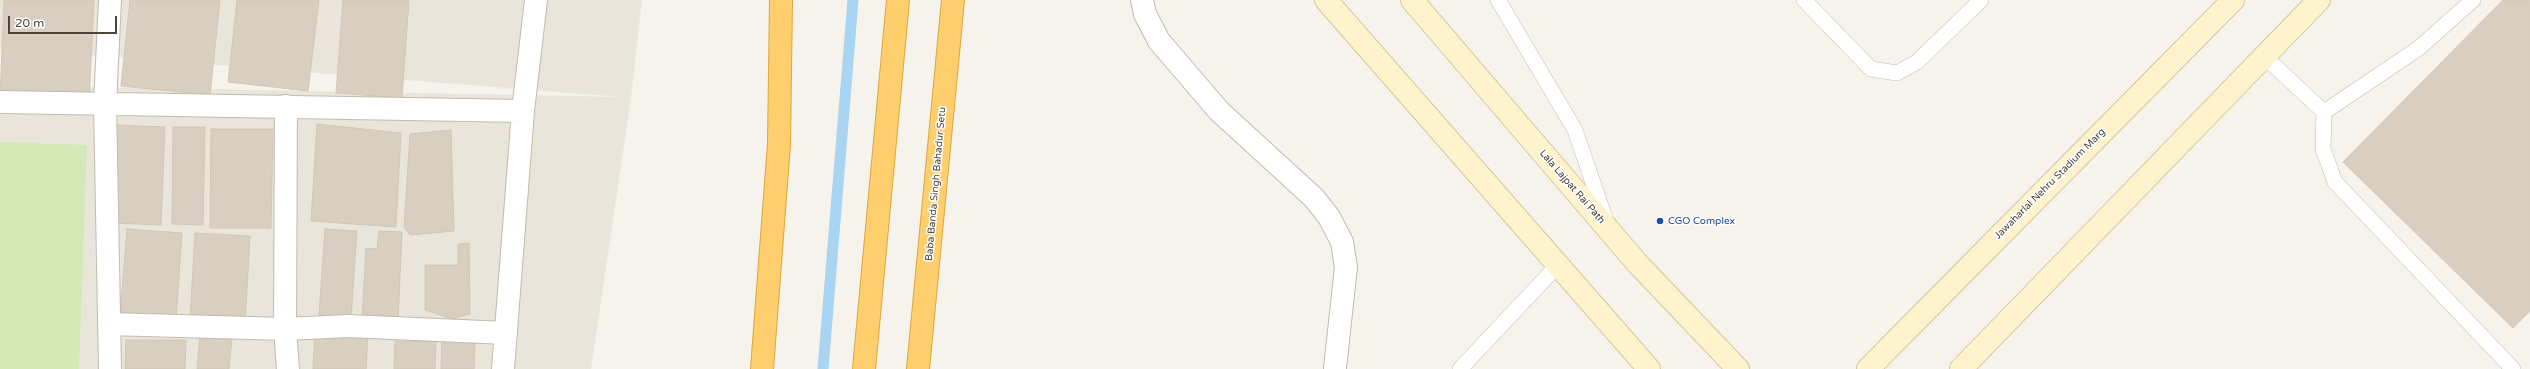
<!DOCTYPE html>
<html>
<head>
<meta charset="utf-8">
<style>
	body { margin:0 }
	#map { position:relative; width:2530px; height:369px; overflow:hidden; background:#f6f3ec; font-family:"Varela Round",sans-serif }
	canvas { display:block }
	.scale { position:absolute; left:8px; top:16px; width:109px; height:18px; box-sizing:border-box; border:2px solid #4b4439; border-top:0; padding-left:5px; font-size:12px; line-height:14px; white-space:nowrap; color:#4b4439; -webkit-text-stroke:3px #fff; paint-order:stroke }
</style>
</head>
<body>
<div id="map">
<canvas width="2530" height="369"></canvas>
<div class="scale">20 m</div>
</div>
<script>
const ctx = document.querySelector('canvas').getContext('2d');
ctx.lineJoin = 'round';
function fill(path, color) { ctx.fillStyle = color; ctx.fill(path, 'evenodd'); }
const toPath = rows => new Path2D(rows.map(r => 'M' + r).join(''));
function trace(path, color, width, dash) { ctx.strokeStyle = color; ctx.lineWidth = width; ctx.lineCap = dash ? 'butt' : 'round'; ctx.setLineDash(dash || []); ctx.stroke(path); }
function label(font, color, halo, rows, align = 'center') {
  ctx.font = font + ' "Varela Round",sans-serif'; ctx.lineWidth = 3; ctx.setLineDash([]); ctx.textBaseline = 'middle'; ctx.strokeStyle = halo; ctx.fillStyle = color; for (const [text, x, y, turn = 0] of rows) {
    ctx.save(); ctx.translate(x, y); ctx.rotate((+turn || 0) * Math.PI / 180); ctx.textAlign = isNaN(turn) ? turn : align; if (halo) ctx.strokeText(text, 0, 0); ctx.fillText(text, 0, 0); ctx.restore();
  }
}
fill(toPath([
	[0,0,642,0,631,98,591,369,0,369,0,85,621,97,0,48]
]), '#eae5da');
fill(toPath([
	[0,142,87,145,79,369,0,369]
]), '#d2eab5');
trace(toPath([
	[823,369,853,0]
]), '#a9d4f2', 11);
const building = toPath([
	[4,0,94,0,89,102,0,98,4,0],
	[130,0,220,0,210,95,121,86,130,0],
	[237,0,319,0,308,91,228,82,237,0],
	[343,0,409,0,402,98,336,93,343,0],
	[2503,0,2530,0,2530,311,2513,328,2343,162,2503,0],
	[317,124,401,133,396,227,311,221,317,124],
	[115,125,165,127,161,225,111,223,115,125],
	[173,127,205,127,203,225,172,224,173,127],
	[211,129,273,129,271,228,210,228,211,129],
	[451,130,454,231,410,235,404,227,410,134,451,130],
	[127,229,182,233,176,320,120,316,127,229],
	[325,229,357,231,351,318,319,316,325,229],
	[379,231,402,232,398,322,362,320,366,248,377,249,379,231],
	[195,233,250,236,245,323,190,320,195,233],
	[469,243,470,314,452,319,425,310,425,265,458,265,458,244,469,243],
	[315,330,368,332,366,369,313,369,315,330],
	[200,335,232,338,229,369,197,369,200,335],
	[442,339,475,340,474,369,441,369,442,339],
	[126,340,186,340,185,369,125,369,126,340],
	[395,341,436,342,435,369,394,369,395,341]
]);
fill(building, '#d8cfc1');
trace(building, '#d3c7b4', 1);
const lane = toPath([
	[1498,0,1575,130,1606,221],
	[1804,0,1871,69,1897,73,1917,62,1981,0],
	[2265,57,2324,112,2323,149,2335,182,2513,369],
	[2324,112,2419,48,2473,0],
	[1460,369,1558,265]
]);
const street = toPath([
	[1142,0,1145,14,1159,41,1219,111,1314,198,1329,217,1342,242,1346,267,1335,368],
	[0,102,523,111],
	[286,106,285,329,288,369],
	[109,324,285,329,348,326,506,333],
	[110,369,105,104,110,0],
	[503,369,523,111,536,0]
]);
const secondary = toPath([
	[1326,0,1649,369],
	[1412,0,1637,263,1738,369],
	[1868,369,2233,0],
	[1961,369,2319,0]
]);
const highway = toPath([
	[762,369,779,144,781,0],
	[864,369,898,0],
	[918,369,953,0]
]);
trace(lane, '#c2bbae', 16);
trace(street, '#c2bbae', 24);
trace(secondary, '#d6c79b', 24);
trace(highway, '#e0a43c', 24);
trace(lane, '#fff', 15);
trace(street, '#fff', 22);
trace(secondary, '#fff3cd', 22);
trace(highway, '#ffcf6e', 22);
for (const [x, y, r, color] of [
	[1660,221,4,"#1a4fb4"]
]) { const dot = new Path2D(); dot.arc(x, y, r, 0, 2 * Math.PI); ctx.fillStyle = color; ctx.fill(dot); trace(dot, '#fff', 1.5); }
label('10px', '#4b4439', '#fff', [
	["Baba Banda Singh Bahadur Setu",936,184,-85],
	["Jawaharlal Nehru Stadium Marg",2050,184,-45],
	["Lala Lajpat Rai Path",1572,187,49]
]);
label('10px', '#164399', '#fff', [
	["CGO Complex",1668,221]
], 'left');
</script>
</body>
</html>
